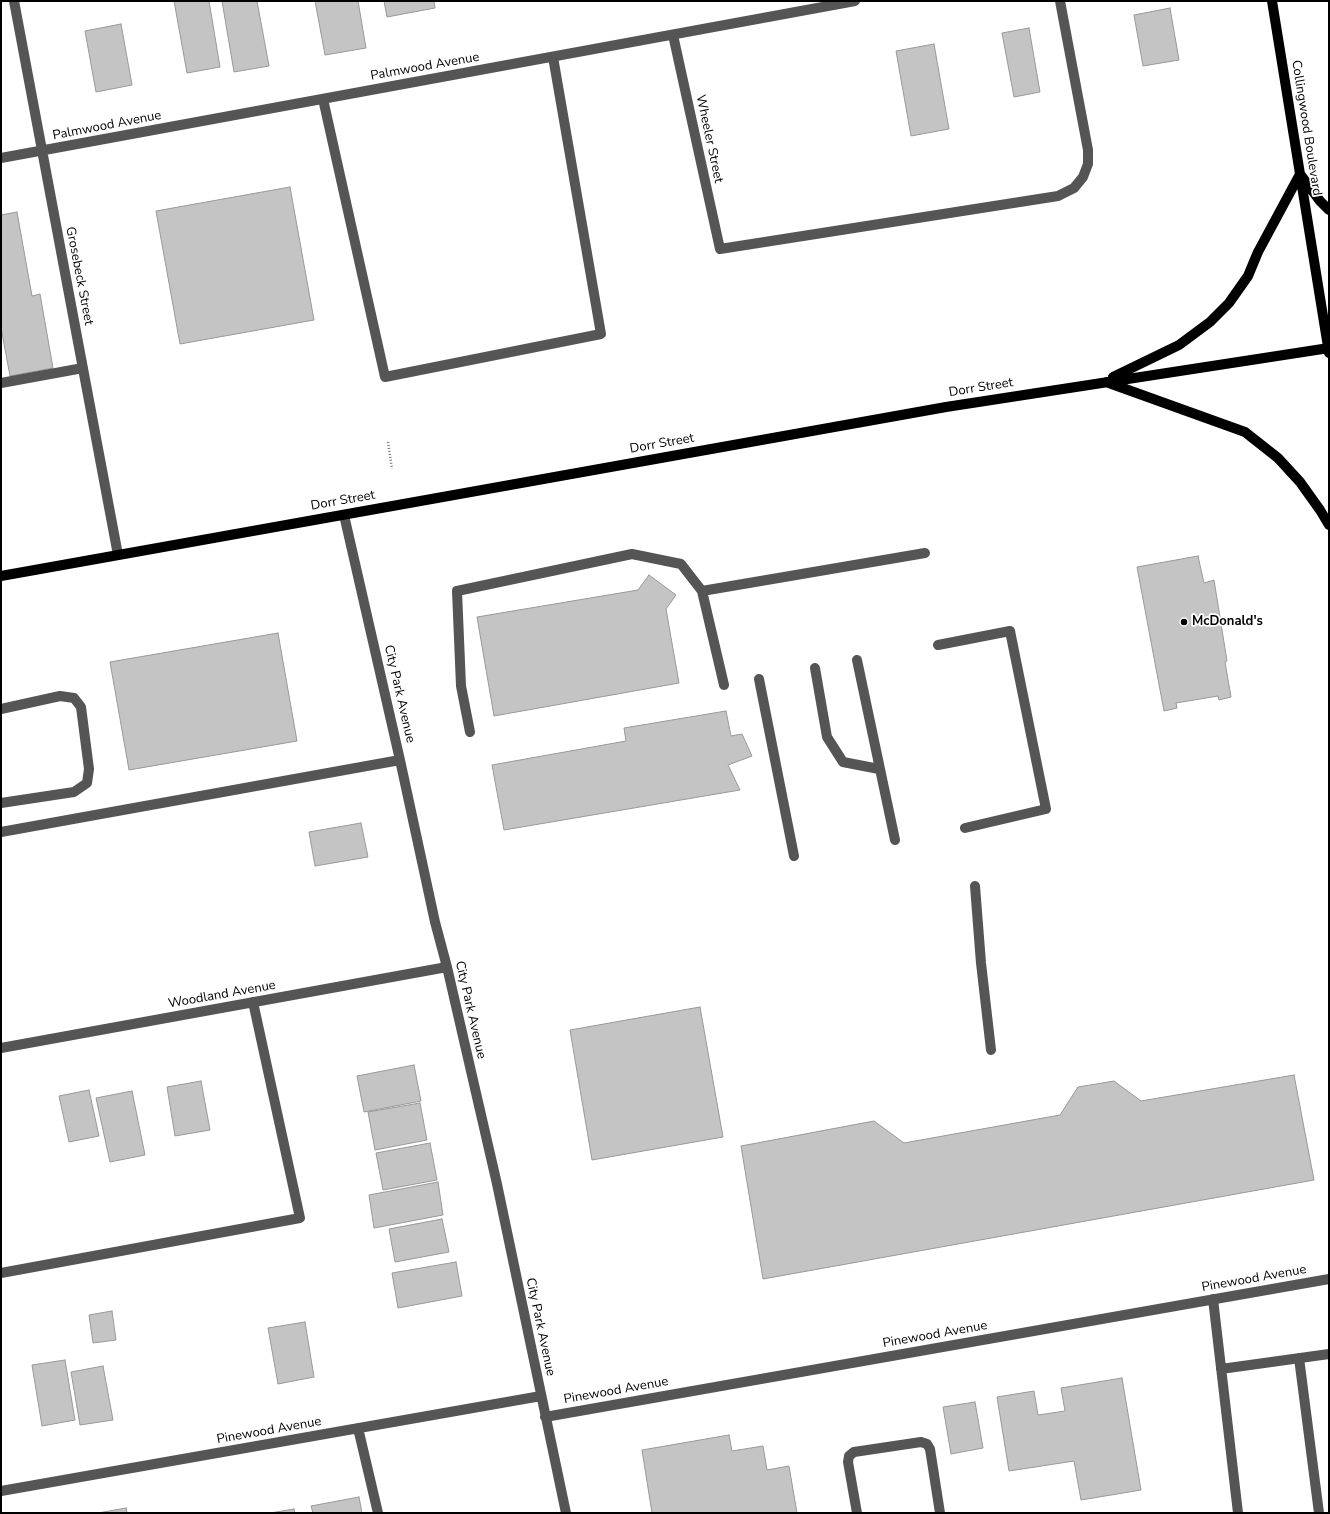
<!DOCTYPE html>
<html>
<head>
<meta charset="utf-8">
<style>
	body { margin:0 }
	#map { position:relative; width:1330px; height:1514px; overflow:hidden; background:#fff; font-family:"Nunito Sans",sans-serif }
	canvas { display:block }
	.frame { position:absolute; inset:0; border:2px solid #000; pointer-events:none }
</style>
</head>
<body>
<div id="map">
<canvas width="1330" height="1514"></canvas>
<div class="frame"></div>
</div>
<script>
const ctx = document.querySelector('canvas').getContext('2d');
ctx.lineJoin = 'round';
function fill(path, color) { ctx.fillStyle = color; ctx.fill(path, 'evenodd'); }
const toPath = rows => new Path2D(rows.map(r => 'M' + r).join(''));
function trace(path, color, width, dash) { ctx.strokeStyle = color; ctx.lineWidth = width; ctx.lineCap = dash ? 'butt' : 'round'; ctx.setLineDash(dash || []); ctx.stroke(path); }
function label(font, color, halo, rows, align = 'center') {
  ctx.font = font + ' "Nunito Sans",sans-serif'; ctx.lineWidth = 3.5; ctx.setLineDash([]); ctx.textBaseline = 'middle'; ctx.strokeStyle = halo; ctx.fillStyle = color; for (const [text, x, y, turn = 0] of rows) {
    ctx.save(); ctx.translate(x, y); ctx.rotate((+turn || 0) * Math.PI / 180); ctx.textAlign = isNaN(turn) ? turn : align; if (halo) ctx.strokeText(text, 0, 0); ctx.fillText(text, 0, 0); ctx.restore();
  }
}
const building = toPath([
	[174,1,209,1,220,67,187,73,174,1],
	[222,1,257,1,269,66,234,72,222,1],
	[315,1,358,1,366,48,325,55,315,1],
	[384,1,434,1,435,8,387,17,384,1],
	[1170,8,1179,60,1143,66,1134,15,1170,8],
	[121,24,132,85,96,92,85,31,121,24],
	[1029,28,1040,92,1014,97,1002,33,1029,28],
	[934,44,949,129,911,136,896,51,934,44],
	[290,187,314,320,180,344,156,211,290,187],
	[17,212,32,296,40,294,53,368,10,376,1,328,1,215,17,212],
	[1198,556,1204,583,1214,580,1227,661,1225,662,1231,697,1219,700,1218,696,1176,703,1177,708,1164,711,1137,567,1198,556],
	[649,575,676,595,666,609,679,683,494,716,477,617,638,590,649,575],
	[278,633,297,741,129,770,110,662,278,633],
	[726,711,731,736,742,734,752,756,728,765,740,790,504,830,492,765,626,741,624,728,726,711],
	[361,823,368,857,315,866,309,832,361,823],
	[700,1007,723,1137,592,1160,570,1030,700,1007],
	[414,1065,421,1101,364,1112,357,1076,414,1065],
	[1294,1075,1314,1180,763,1279,741,1146,874,1121,904,1143,1060,1115,1078,1087,1114,1081,1141,1101,1294,1075],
	[201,1081,210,1130,175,1136,167,1087,201,1081],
	[89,1090,99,1136,69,1142,59,1096,89,1090],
	[132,1091,145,1155,110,1162,96,1098,132,1091],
	[420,1103,427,1140,375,1150,368,1112,420,1103],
	[430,1143,437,1180,383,1190,376,1153,430,1143],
	[438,1182,443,1215,374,1228,369,1195,438,1182],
	[442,1219,449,1252,395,1262,389,1229,442,1219],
	[456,1262,462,1296,398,1308,392,1273,456,1262],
	[112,1311,116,1340,93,1343,89,1315,112,1311],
	[305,1322,314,1377,278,1384,268,1328,305,1322],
	[65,1360,75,1420,42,1426,32,1365,65,1360],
	[103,1366,113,1420,80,1425,71,1372,103,1366],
	[1122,1378,1141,1490,1081,1500,1074,1461,1009,1471,997,1397,1034,1391,1038,1415,1065,1411,1061,1388,1122,1378],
	[975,1402,983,1448,951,1454,943,1407,975,1402],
	[729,1435,732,1451,763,1446,767,1470,789,1466,797,1513,652,1513,642,1450,729,1435],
	[359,1497,362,1513,313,1513,311,1506,359,1497],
	[126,1508,127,1513,98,1513,126,1508],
	[294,1509,295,1513,270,1513,294,1509]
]);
fill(building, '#c4c4c4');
trace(building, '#999', 1);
trace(toPath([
	[388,442,392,469]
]), '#777', 2.5, [1, 2]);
trace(toPath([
	[14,1,118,555],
	[673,35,720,249,1058,196,1074,188,1083,177,1088,164,1088,150,1060,1],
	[323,99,385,377,601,334,553,57],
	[1,158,855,1],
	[1,383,83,368],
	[344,515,400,760,435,922,447,967,497,1184,566,1513],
	[938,645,1010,631,1046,809,965,828],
	[857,660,895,840],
	[815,668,827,737,843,762,879,769],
	[759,679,794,856],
	[724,685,702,591,925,553],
	[1,709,60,696,74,698,81,707,89,769,87,783,74,792,1,803],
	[470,732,461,686,457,591,632,554,681,564,702,591],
	[1,832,400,760],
	[975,886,981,963,991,1050],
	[1,1048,447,967],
	[1,1273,300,1218,253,1002],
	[1213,1299,1238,1513],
	[1299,1358,1319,1513],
	[1221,1369,1329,1354],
	[545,1417,1329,1279],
	[358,1428,378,1513],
	[1,1491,541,1396],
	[857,1513,848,1462,849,1456,854,1452,921,1442,927,1444,930,1449,940,1513]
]), '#555', 10);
trace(toPath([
	[1272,1,1329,353],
	[1113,377,1179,345,1210,322,1229,303,1248,276,1258,252,1300,174,1320,201,1329,210],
	[1106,382,1245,432,1278,458,1300,482,1320,510,1329,525],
	[1,576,946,407,1329,348]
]), '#000', 10);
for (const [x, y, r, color] of [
	[1184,622,4,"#000"]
]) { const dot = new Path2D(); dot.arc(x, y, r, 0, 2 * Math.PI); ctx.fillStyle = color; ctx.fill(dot); trace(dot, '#fff', 1.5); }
label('13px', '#000', '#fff', [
	["Palmwood Avenue",425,67,-10],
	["Palmwood Avenue",107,126,-11],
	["Collingwood Boulevard",1306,128,81],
	["Wheeler Street",709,139,78],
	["Grosebeck Street",79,276,79],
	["Dorr Street",981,388,-9],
	["Dorr Street",662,444,-10],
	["Dorr Street",343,501,-10],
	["City Park Avenue",399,694,77],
	["Woodland Avenue",222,995,-10],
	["City Park Avenue",470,1010,77],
	["Pinewood Avenue",1254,1279,-10],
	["City Park Avenue",540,1327,78],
	["Pinewood Avenue",935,1335,-10],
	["Pinewood Avenue",616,1391,-10],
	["Pinewood Avenue",269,1431,-10]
]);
label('bold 13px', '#000', '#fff', [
	["McDonald's",1192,622]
], 'left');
</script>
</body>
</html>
